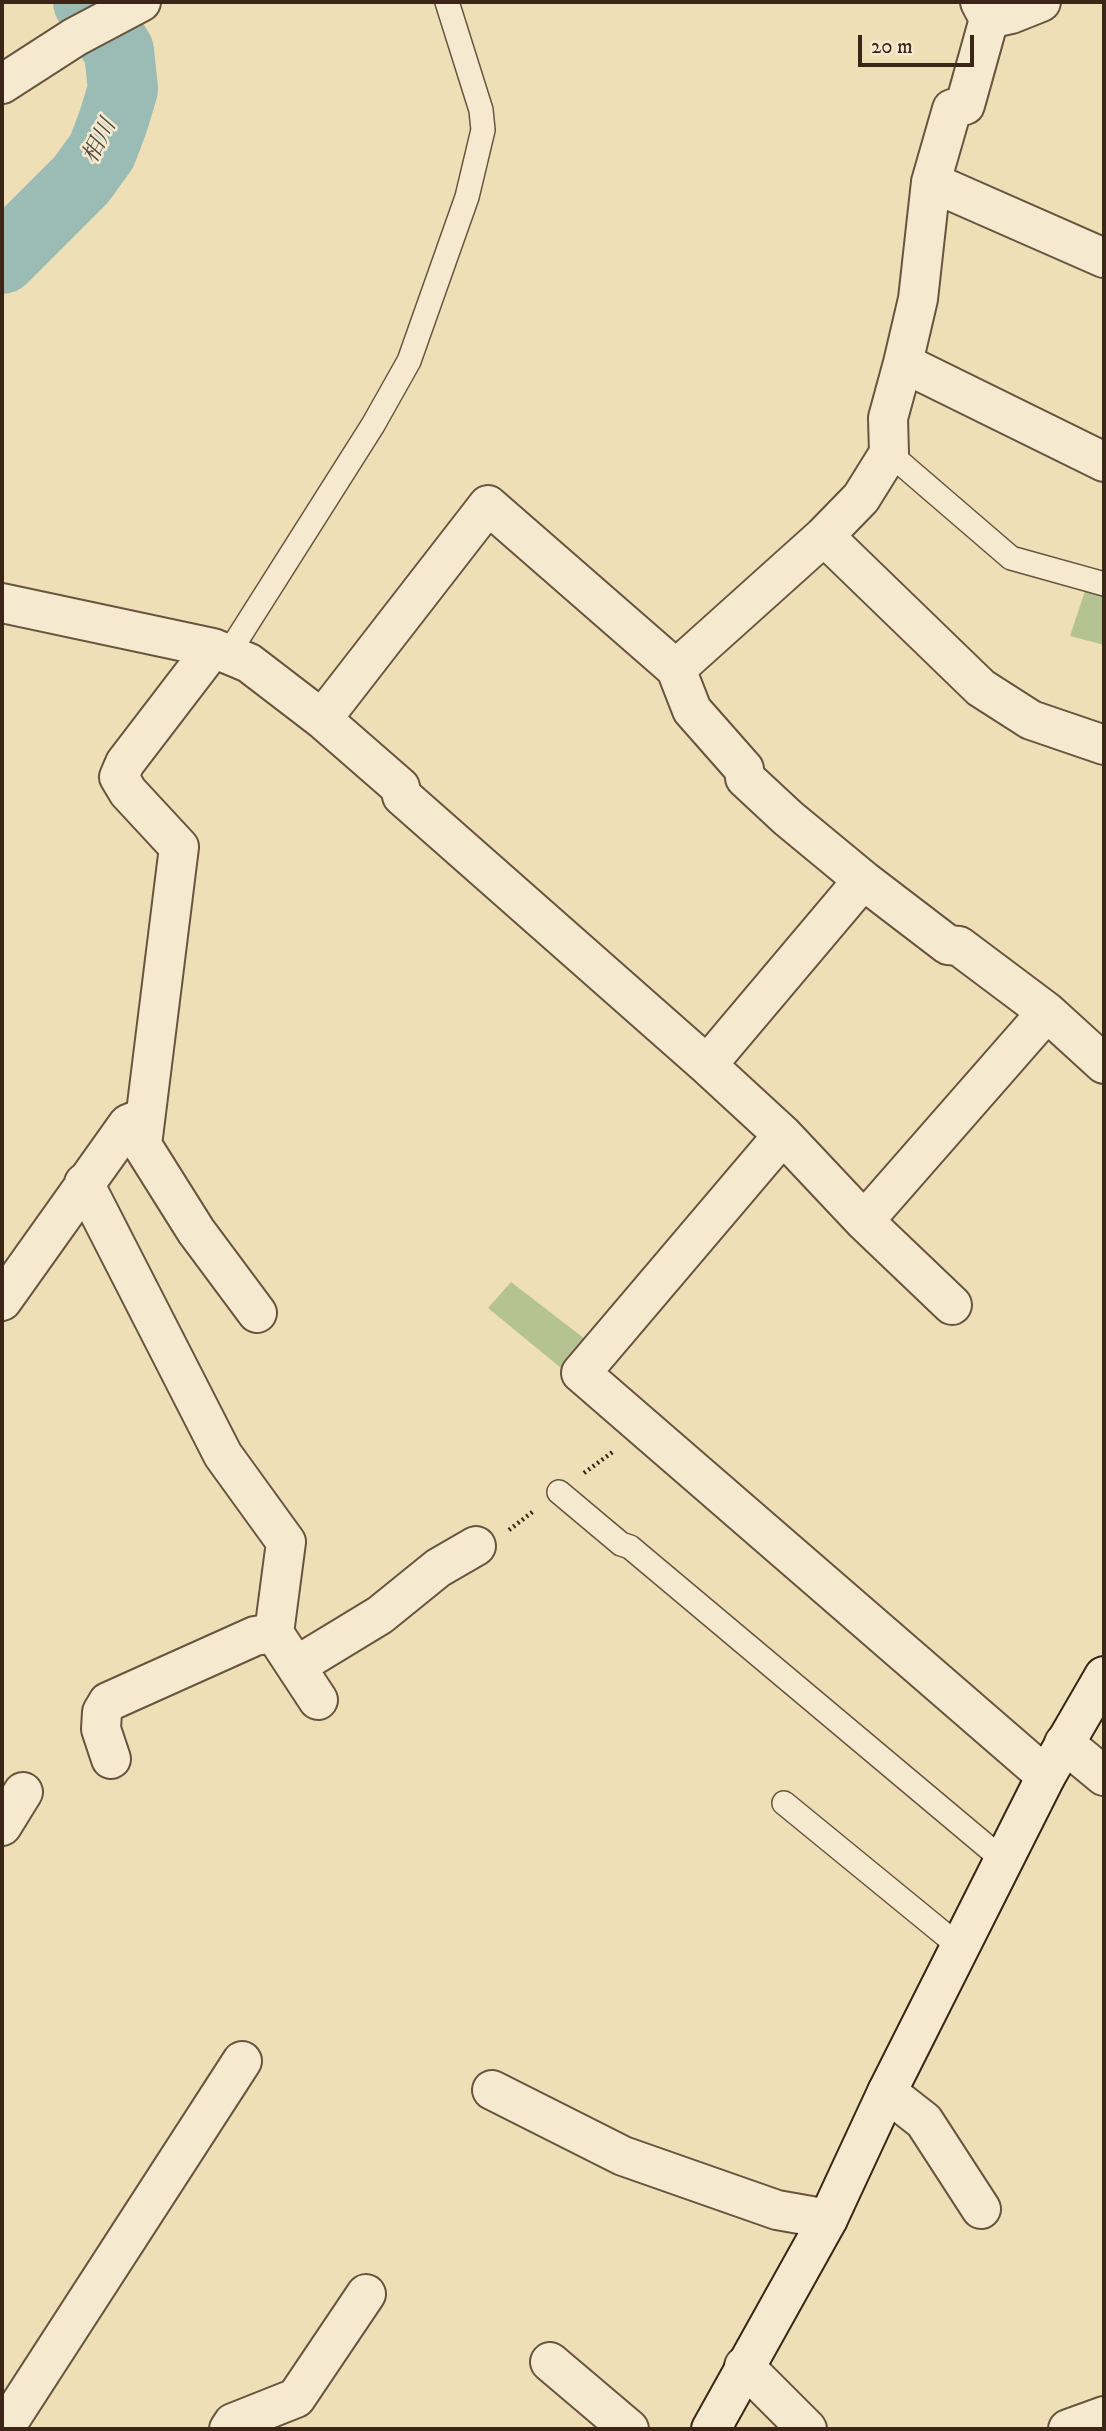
<!DOCTYPE html>
<html>
<head>
<meta charset="utf-8">
<style>
	body { margin:0 }
	#map { position:relative; width:1106px; height:2431px; overflow:hidden; background:#efdfb6; font-family:"IM FELL DW Pica",serif }
	canvas { display:block }
	.frame { position:absolute; inset:0; border:4px solid #3b2517; pointer-events:none }
	.scale { position:absolute; left:858px; top:35px; width:116px; height:32px; box-sizing:border-box; border:4px solid #3b2517; border-top:0; padding-left:9px; font-size:21px; line-height:24px; white-space:nowrap; color:#3b2517; -webkit-text-stroke:5px #f5ead0; paint-order:stroke }
</style>
</head>
<body>
<div id="map">
<canvas width="1106" height="2431"></canvas>
<div class="frame"></div>
<div class="scale">20 m</div>
</div>
<script>
const ctx = document.querySelector('canvas').getContext('2d');
ctx.lineJoin = 'round';
function fill(path, color) { ctx.fillStyle = color; ctx.fill(path, 'evenodd'); }
const toPath = rows => new Path2D(rows.map(r => 'M' + r).join(''));
function trace(path, color, width, dash) { ctx.strokeStyle = color; ctx.lineWidth = width; ctx.lineCap = dash ? 'butt' : 'round'; ctx.setLineDash(dash || []); ctx.stroke(path); }
function label(font, color, halo, rows, align = 'center') {
  ctx.font = font + ' "IM FELL DW Pica","Noto Serif JP",serif'; ctx.lineWidth = 5; ctx.setLineDash([]); ctx.textBaseline = 'middle'; ctx.strokeStyle = halo; ctx.fillStyle = color; for (const [text, x, y, turn = 0] of rows) {
    ctx.save(); ctx.translate(x, y); ctx.rotate((+turn || 0) * Math.PI / 180); ctx.textAlign = isNaN(turn) ? turn : align; if (halo) ctx.strokeText(text, 0, 0); ctx.fillText(text, 0, 0); ctx.restore();
  }
}
fill(toPath([
	[1086,588,1104,592,1104,645,1070,636],
	[511,1282,585,1339,561,1368,488,1308]
]), '#b5c291');
trace(toPath([
	[2,259,81,180,102,151,113,122,123,89,119,51,88,2]
]), '#9bbbb5', 70);
const lane = toPath([
	[889,453,1011,558,1104,584],
	[228,654,373,425,409,361,467,197,483,130,481,110,447,2],
	[559,1492,621,1544,630,1547,1003,1860],
	[784,1803,960,1947]
]);
const street = toPath([
	[989,19,1011,14,1041,2],
	[2,84,75,37,141,2],
	[931,182,952,109,965,105,989,19,980,2],
	[1104,258,931,182,918,299,903,363,1104,462],
	[824,536,861,498,889,453,888,418,903,363],
	[2,603,213,648,249,663,322,719,400,787,402,796,707,1065,783,1135,864,1221,1047,1012,1104,1064],
	[213,648,125,763,119,777,128,792,179,847,142,1145,196,1231,257,1313],
	[676,669,692,710,744,769,745,778,788,818,863,880],
	[322,719,488,505,676,669,824,536,981,688,1031,720,1104,745],
	[707,1065,863,880,948,945,959,946,1047,1012],
	[783,1135,581,1373,1046,1776],
	[84,1183,223,1455,286,1542,274,1633,318,1700],
	[864,1221,952,1305],
	[2,1301,128,1124,145,1117],
	[296,1666,380,1615,438,1568,476,1546],
	[1064,1743,1104,1776],
	[111,1759,101,1729,102,1712,108,1702,255,1636,274,1633],
	[2,1826,23,1792],
	[492,2090,623,2156,777,2210,828,2219],
	[887,2092,924,2121,981,2209],
	[550,2362,629,2429],
	[744,2366,807,2429],
	[4,2429,242,2061],
	[229,2429,233,2423,296,2398,366,2294],
	[1068,2429,1104,2416]
]);
const secondary = toPath([
	[2,2427,4,2429],
	[711,2429,828,2219,887,2092,1046,1776,1104,1676]
]);
trace(lane, '#68543f', 26);
trace(street, '#68543f', 42);
trace(secondary, '#3b2517', 42);
trace(toPath([
	[584,1473,614,1451],
	[509,1530,535,1510]
]), '#3b2517', 4.5, [2, 3.5]);
trace(lane, '#f5ead0', 23);
trace(street, '#f5ead0', 38);
trace(secondary, '#f5ead0', 38);
label('italic 23px', '#534a3e', '#f5ead0', [
	["相川",101,142,-63]
]);
</script>
</body>
</html>
